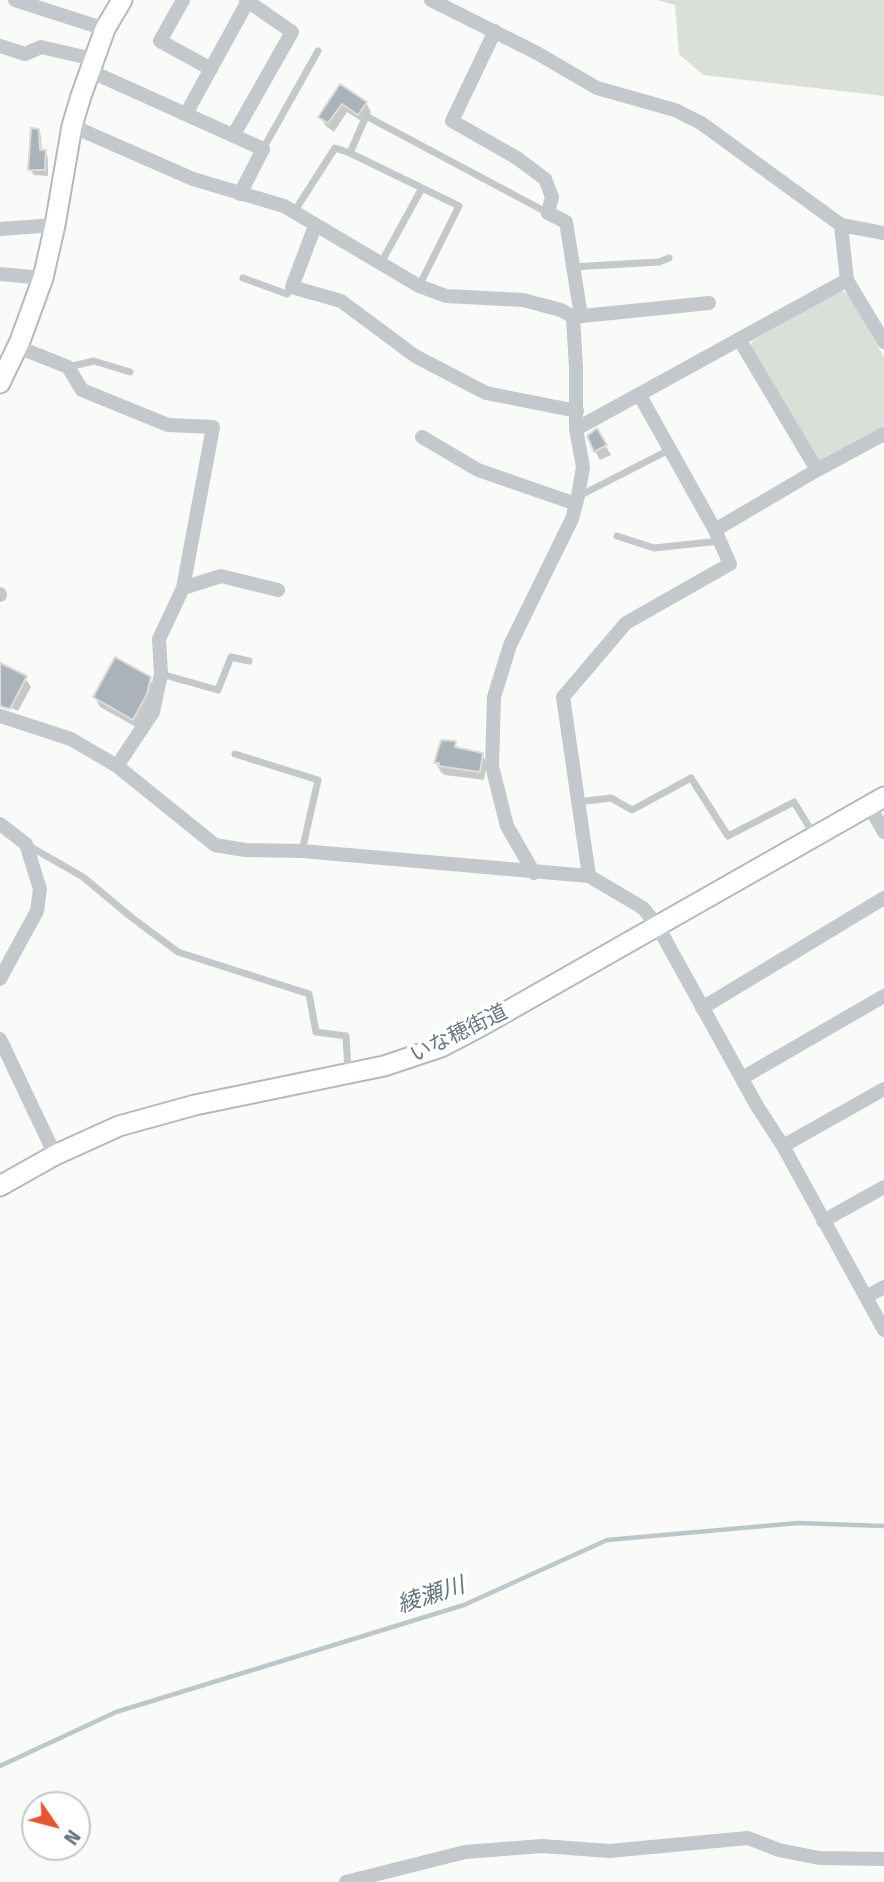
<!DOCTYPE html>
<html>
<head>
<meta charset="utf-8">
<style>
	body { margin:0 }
	#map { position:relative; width:884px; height:1882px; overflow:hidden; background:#fafaf8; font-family:"Fira Sans",sans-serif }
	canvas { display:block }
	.north { position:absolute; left:21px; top:1791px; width:70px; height:70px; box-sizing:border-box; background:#fff; border:2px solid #c1c8cd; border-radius:50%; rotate:125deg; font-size:19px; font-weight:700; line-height:28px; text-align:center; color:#657683 }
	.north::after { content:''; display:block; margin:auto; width:24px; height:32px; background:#e4572e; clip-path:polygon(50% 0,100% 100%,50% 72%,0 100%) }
</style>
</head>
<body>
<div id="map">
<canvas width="884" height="1882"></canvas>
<div class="north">N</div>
</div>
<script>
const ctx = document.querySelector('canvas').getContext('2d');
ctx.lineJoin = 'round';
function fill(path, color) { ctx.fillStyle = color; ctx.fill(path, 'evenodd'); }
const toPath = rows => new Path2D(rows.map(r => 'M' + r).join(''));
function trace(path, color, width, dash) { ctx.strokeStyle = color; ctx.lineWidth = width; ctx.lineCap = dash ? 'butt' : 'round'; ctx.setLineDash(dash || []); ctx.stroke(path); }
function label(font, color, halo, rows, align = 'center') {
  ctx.font = font + ' "Fira Sans","Noto Sans JP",sans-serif'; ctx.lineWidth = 7; ctx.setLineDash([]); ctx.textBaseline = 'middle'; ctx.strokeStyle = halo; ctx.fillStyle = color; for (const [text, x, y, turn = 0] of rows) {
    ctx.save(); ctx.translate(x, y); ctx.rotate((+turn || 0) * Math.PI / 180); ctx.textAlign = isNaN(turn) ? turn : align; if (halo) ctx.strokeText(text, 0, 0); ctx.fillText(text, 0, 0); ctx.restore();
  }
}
fill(toPath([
	[657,0,884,0,884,96,703,75,679,54,675,5],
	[841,290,848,294,884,357,884,428,822,463,817,460,750,349,752,341]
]), '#dadfd7');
fill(toPath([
	[340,86,366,103,371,112,364,123,347,112,334,132,326,126,320,117],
	[38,130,41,136,42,152,45,152,48,158,48,176,34,175,30,169],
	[597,431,611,455,600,460,595,451],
	[0,665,25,678,31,687,18,711,0,703],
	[149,678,155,688,151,704,138,728,100,707,95,697],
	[455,743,459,750,482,754,487,764,484,780,445,775,441,772,436,763]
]), '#0003');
trace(toPath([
	[0,1766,116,1712,464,1605,607,1540,798,1523,884,1526]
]), '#bbc7cb', 4.5);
const building = toPath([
	[340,84,367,102,358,115,342,104,328,123,318,117,340,84],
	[31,128,39,129,40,150,46,150,45,170,28,170,31,128],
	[597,428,607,445,594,452,587,436,597,428],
	[115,657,151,677,147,694,133,720,93,697,115,657],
	[0,663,27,676,10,709,0,706,0,663],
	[441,740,456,741,455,747,483,753,480,772,438,766,439,763,434,763,441,740]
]);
fill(building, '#aab3b9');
trace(building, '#dcdcda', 2);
const secondary = toPath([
	[0,383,20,341,43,278,55,225,72,126,81,96,105,29,122,0],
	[0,1186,55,1155,119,1126,195,1105,384,1066,441,1047,483,1025,884,797]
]);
trace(secondary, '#b3babf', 23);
trace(toPath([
	[263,149,318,51],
	[294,212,335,148,350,153],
	[381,263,422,188],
	[572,267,659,262,669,258],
	[243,278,287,294,292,287],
	[419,286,459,206,350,153,366,116,548,213],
	[68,367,94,361,130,372],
	[579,496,669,450],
	[617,536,654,548,720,541],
	[161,674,218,690,231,657,249,661],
	[235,754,318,780,302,851],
	[578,802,611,798,632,810,691,778,728,836,794,802,814,835],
	[29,846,83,877,131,917,178,952,309,994,316,1032,346,1036,348,1072]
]), '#c3c8cc', 7);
trace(toPath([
	[15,0,105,29],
	[183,0,160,41,211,69],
	[431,0,537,53,597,88,675,110,701,123,841,225,884,233],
	[495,31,452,121,517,158,545,179,552,197,548,213,566,222,581,316],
	[0,46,25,54,41,47,93,59],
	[90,71,263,149,240,194],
	[186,114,248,1],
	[72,126,193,179,284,206,419,286,446,296,523,300,561,310,573,317,709,303],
	[233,136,292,32,246,0],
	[841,225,847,280,884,342],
	[315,226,292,287,341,301,415,356,486,393,577,411],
	[0,229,55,225],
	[0,274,43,278],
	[739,339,817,470],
	[18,347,68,367,82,390,168,425,213,427,183,588,159,639,161,674,153,712,117,766],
	[576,429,847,280],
	[422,437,478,470,576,504],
	[715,530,817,470,884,434],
	[183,588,221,576,278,590],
	[0,594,0,595],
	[0,716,71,739,117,766,215,845,245,850,302,851,589,876,643,908,657,925,757,1106,783,1146,884,1330],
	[869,805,884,832],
	[0,824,26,844,40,889,37,911,0,979],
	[534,873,507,826,492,766,494,697,510,645,572,519,578,496,583,467,576,429,576,368,573,317],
	[589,876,563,697,626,623,730,564,715,530,639,394],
	[702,1008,884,898],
	[0,1039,55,1155],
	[742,1078,884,996],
	[783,1146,884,1089],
	[823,1221,884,1187],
	[866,1297,884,1287],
	[346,1882,465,1852,542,1846,609,1851,748,1838,779,1850,819,1858,884,1859]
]), '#c3c8cc', 14);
trace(secondary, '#fff', 19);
label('21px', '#657683', '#fff', [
	["いな穂街道",459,1034,-26]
]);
label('italic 23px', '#60757c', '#fff', [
	["綾瀬川",431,1596,-18]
]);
</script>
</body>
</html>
